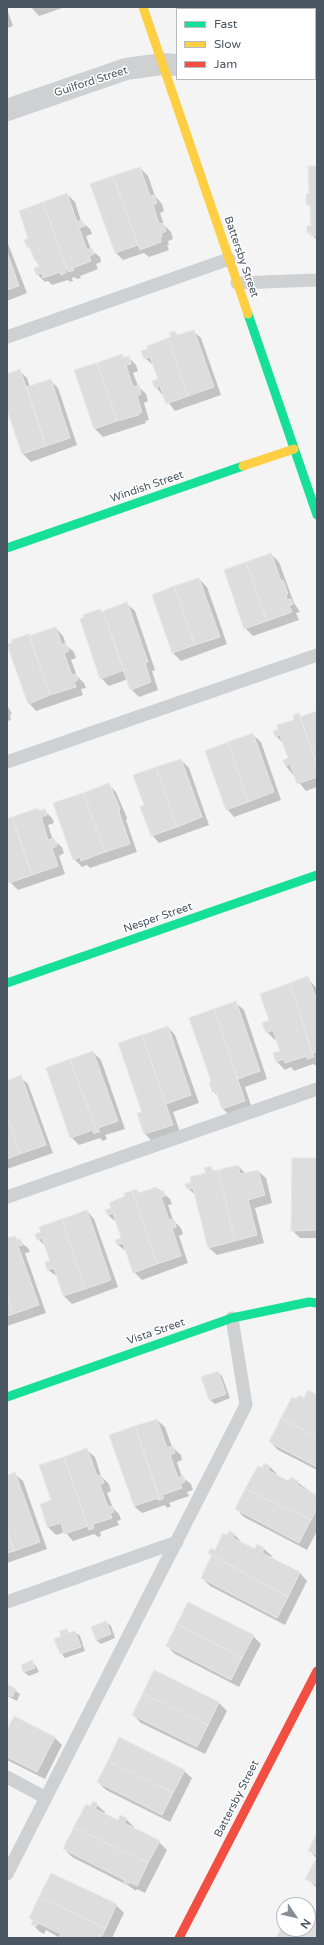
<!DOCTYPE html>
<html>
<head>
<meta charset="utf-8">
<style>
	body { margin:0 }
	#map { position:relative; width:324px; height:1945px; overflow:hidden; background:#f4f4f4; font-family:"Varela Round",sans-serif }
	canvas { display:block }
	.frame { position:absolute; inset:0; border:8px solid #4a5661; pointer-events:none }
	.legend { position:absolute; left:176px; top:8px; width:140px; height:72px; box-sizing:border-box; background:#fff; border:1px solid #b7bbc0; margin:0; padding:5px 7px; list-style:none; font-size:12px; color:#4a5661 }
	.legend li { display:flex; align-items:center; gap:8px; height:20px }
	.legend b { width:20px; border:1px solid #b7bbc0 }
	.north { position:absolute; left:276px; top:1897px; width:40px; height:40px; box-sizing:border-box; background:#fff; border:1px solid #b7bbc0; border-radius:50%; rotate:125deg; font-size:11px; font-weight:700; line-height:16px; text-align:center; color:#4a5661 }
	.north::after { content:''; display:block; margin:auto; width:14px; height:18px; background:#868d94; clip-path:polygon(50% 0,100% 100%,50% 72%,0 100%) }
</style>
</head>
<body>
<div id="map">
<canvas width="324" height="1945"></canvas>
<div class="frame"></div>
<ul class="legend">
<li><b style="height:5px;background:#16e098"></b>Fast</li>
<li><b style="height:5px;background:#ffcf43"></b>Slow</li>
<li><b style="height:5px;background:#f24e42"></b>Jam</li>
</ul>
<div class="north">N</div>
</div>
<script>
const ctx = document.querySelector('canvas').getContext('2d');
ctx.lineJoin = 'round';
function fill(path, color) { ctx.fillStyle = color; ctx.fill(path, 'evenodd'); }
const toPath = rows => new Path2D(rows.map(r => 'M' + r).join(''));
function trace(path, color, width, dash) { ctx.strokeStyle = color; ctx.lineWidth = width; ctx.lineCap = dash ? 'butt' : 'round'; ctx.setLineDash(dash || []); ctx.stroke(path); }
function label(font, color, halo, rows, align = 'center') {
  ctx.font = font + ' "Varela Round",sans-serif'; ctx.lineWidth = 3; ctx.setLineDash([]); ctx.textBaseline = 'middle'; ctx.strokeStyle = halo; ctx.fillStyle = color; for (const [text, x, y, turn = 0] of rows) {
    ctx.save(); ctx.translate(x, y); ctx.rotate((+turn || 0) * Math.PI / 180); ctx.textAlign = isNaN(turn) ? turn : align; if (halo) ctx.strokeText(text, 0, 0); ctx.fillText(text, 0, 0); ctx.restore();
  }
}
fill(toPath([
	[31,7,65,7,39,16],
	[7,9,13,26,7,28],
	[317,167,317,240,308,232,312,227,311,207,307,204],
	[140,168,148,176,155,196,162,204,164,211,160,213,164,225,171,232,173,239,168,241,169,245,167,245,169,250,149,257,144,253,123,260,116,253,92,185],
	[67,194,75,202,81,221,90,229,92,234,86,236,91,250,100,257,101,262,96,264,98,269,80,276,81,278,77,279,74,277,72,278,73,281,70,282,68,280,52,285,48,281,45,282,37,274,40,267,32,251,27,246,30,239],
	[7,241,27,293,7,301],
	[193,331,201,338,221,395,175,411,156,387,159,379,154,366,145,358,172,338,175,332,179,336],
	[122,355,125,358,128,357,136,365,138,371,133,373,138,386,146,394,148,401,144,403,149,420,145,421,146,423,103,437,95,429,76,371],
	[20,371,27,378,30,387,50,380,58,388,77,445,31,462,23,454,7,407,7,375],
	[271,554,279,562,294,603,300,612,296,613,299,620,253,636,245,628],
	[199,579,207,587,227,644,181,661,173,653,153,595],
	[127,604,135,611,155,670,152,671,158,690,139,697,131,689,128,679,109,686,101,678,100,610,102,612],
	[56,628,63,636,66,645,74,652,76,658,71,660,77,676,84,683,86,688,81,689,83,695,36,711,29,703,12,641],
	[7,705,12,714,10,715,11,720,7,721],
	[317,712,317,787,306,791,286,766,284,761,290,759,284,744,276,736,295,720,299,714,302,718],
	[253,735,261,742,281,800,234,817,227,809],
	[181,760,189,768,209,825,159,843,152,835,145,806],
	[109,785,116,792,127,818,126,820,137,852,90,868,87,865,82,867,74,859],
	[38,809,40,812,44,810,52,818,54,823,48,825,53,840,62,847,64,853,59,856,65,874,18,890,10,882,7,874,7,820],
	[308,978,317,989,317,1066,313,1064,294,1071,291,1067,285,1070,277,1062,274,1054,282,1051,277,1039,275,1040,267,1032,271,1021],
	[236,1003,244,1010,267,1079,245,1087,252,1109,231,1117,223,1109,219,1097,213,1091,212,1082,190,1018],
	[168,1027,175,1035,199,1103,173,1112,180,1132,153,1142,145,1134,138,1114,143,1112,120,1044],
	[93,1052,101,1060,125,1129,105,1135,107,1139,103,1141,100,1138,79,1145,71,1137],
	[20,1077,28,1084,53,1153,7,1169,7,1082],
	[317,1159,317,1238,300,1238,292,1230],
	[238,1166,246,1174,258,1171,266,1178,272,1203,255,1208,264,1243,217,1255,209,1248,196,1196,188,1188,207,1174,210,1167,215,1172],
	[157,1188,170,1199,172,1204,168,1205,173,1220,181,1228,183,1234,179,1236,188,1263,142,1280,134,1272,127,1252,118,1245,117,1240,123,1238,116,1222,108,1215,112,1208,137,1190,140,1194],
	[87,1211,94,1219,118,1287,72,1304,64,1296,58,1277,48,1270,46,1263,51,1261,46,1247,38,1239],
	[14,1237,28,1248,30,1252,25,1253,46,1313,7,1326,7,1239],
	[218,1372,222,1376,230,1398,215,1404,210,1400],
	[317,1396,317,1470,278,1450,270,1442,297,1401],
	[157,1420,165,1427,172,1447,181,1455,182,1460,177,1462,182,1477,191,1484,193,1490,187,1492,189,1496,169,1503,171,1506,167,1508,165,1505,142,1513,134,1506],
	[87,1450,95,1457,101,1476,109,1484,111,1491,107,1493,113,1508,119,1514,121,1520,117,1521,119,1525,100,1532,101,1536,98,1537,94,1534,73,1541,65,1532,56,1535,48,1527,41,1505,53,1500],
	[269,1466,277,1474,276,1476,289,1483,291,1478,317,1496,317,1531,307,1550,244,1517,236,1509,263,1469],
	[15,1474,23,1481,47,1549,7,1563,7,1477],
	[235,1535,242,1543,256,1550,258,1546,264,1549,272,1556,270,1558,300,1573,307,1581,285,1625,210,1586,202,1578,213,1556,209,1553,215,1551,227,1536],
	[189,1603,253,1636,261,1644,239,1687,175,1654,167,1646],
	[106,1622,111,1626,115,1638,101,1644,96,1640],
	[66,1630,70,1634,75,1632,80,1636,85,1651,65,1658,61,1653,62,1637],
	[32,1662,36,1666,39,1672,29,1676,24,1672,22,1665],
	[155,1671,219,1703,227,1711,205,1754,141,1723,133,1715],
	[7,1685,20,1694,17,1701,7,1696],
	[7,1732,54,1737,62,1745,45,1779,7,1760],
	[184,1771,192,1778,170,1822,106,1790,98,1782],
	[97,1805,105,1812,104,1814,118,1821,126,1819,134,1827,133,1829,159,1842,167,1850,145,1893,137,1889,136,1891,129,1886,72,1857,64,1849,91,1808],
	[317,1834,317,1859,309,1850],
	[317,1859,317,1888,307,1879],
	[116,1905,124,1913,112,1938,60,1938,46,1930,44,1934,40,1932,32,1924,33,1921,30,1918]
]), '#0003');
const building = toPath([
	[308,166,317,166,317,236,311,236,311,232,307,233,307,226,311,226,310,204,306,204,306,194,309,194,308,166],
	[140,167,150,196,154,195,157,203,153,205,159,224,163,223,166,231,161,234,162,237,160,238,161,242,140,250,113,176,140,167],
	[113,176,138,245,115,253,90,184,113,176],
	[67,193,77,222,82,220,85,226,79,228,87,250,92,248,94,254,89,256,91,261,73,268,74,270,68,272,43,202,67,193],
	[43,202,67,269,65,270,66,273,61,275,60,272,43,278,42,273,36,275,34,268,39,267,36,260,35,261,29,246,27,247,24,240,28,238,19,211,43,202],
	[7,252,19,286,7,290,7,252],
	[194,330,214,387,188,396,168,338,171,337,169,333,175,331,177,335,194,330],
	[168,338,188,396,166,404,160,386,155,388,152,381,158,379,150,357,144,359,141,351,148,349,147,346,168,338],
	[122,354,123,358,129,356,131,364,126,365,133,387,139,385,141,394,137,396,142,412,138,414,139,415,117,421,97,363,122,354],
	[97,363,117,421,94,429,74,370,97,363],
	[20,369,46,446,22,454,7,410,7,374,20,369],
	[51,379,70,438,46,446,26,387,51,379],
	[271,553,281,581,283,580,288,594,286,595,287,600,291,599,293,604,289,606,292,612,267,621,246,562,271,553],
	[246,562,267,621,244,629,224,570,246,562],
	[199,578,220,637,195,645,174,586,199,578],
	[174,586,195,645,172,653,152,595,174,586],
	[127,602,148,662,145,663,151,682,130,690,103,611,127,602],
	[100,609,101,612,103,611,124,670,100,679,80,619,84,617,83,615,100,609],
	[56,627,62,645,66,643,69,651,64,653,72,675,76,674,78,680,74,682,76,687,50,695,29,636,56,627],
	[29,634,50,695,28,704,7,644,12,643,11,640,29,634],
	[317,711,317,766,300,717,317,711],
	[299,713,317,766,317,777,297,784,290,764,285,766,283,760,288,758,280,735,275,737,273,731,278,729,277,725,294,720,293,715,299,713],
	[253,733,274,792,248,802,228,742,253,733],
	[228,742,248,802,226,810,205,751,228,742],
	[181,759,202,817,177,827,156,767,181,759],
	[156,767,177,827,151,836,140,807,144,805,133,775,156,767],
	[109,783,120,809,119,812,130,844,105,852,83,793,109,783],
	[83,793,105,852,81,861,80,857,73,860,53,803,83,793],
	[38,808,39,811,45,809,47,815,41,817,48,840,54,838,57,846,52,848,58,866,32,875,12,817,38,808],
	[12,817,32,875,9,883,7,877,7,819,12,817],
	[308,976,317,1001,317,1052,312,1053,290,983,308,976],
	[290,983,314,1057,307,1059,307,1056,285,1063,284,1059,276,1062,273,1053,280,1051,273,1030,266,1033,262,1023,269,1020,260,994,290,983],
	[236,1001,260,1071,238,1079,214,1009,236,1001],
	[214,1009,245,1101,222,1109,216,1091,212,1092,209,1082,211,1081,189,1018,214,1009],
	[168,1026,191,1095,166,1104,142,1035,168,1026],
	[142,1035,173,1125,144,1134,137,1113,142,1112,118,1043,142,1035],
	[93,1051,118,1121,98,1128,100,1132,97,1132,70,1059,93,1051],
	[70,1059,97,1132,94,1134,93,1130,70,1138,46,1068,70,1059],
	[21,1075,46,1145,20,1154,7,1115,7,1081,21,1075],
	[7,1115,20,1154,7,1159,7,1115],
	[292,1158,317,1158,317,1230,291,1231,292,1158],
	[238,1165,240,1174,258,1170,265,1195,248,1200,257,1235,235,1241,218,1170,238,1165],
	[211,1166,211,1171,218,1170,235,1241,208,1248,193,1188,187,1189,185,1184,191,1182,190,1177,206,1173,204,1168,211,1166],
	[157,1187,158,1192,163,1190,165,1196,161,1197,169,1220,174,1219,176,1227,172,1228,181,1256,157,1264,132,1191,137,1189,138,1193,157,1187],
	[132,1191,157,1264,133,1273,123,1243,117,1245,115,1240,121,1238,113,1213,108,1215,105,1210,111,1208,109,1203,125,1196,124,1193,132,1191],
	[87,1210,111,1280,85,1289,62,1219,87,1210],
	[62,1219,85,1289,63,1296,54,1268,47,1270,45,1262,50,1261,42,1238,37,1240,35,1234,41,1232,39,1227,62,1219],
	[15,1236,17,1240,20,1239,23,1245,18,1246,39,1305,13,1314,7,1295,7,1238,15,1236],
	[7,1295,13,1314,7,1316,7,1295],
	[218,1371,226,1394,209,1400,201,1377,218,1371],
	[308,1390,317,1395,317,1438,281,1418,292,1397,296,1399,299,1395,304,1398,308,1390],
	[281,1418,317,1438,317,1467,269,1442,281,1418],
	[157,1419,167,1448,173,1446,175,1453,170,1455,178,1478,183,1475,185,1482,180,1484,182,1488,162,1495,164,1498,160,1500,135,1426,157,1419],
	[135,1426,160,1500,158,1500,158,1498,134,1506,109,1435,135,1426],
	[87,1448,97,1476,101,1475,104,1483,100,1485,108,1507,111,1506,114,1512,110,1513,112,1518,93,1524,94,1528,89,1530,64,1457,87,1448],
	[64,1457,88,1526,64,1534,61,1523,47,1527,40,1504,51,1500,39,1465,64,1457],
	[264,1463,270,1466,268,1470,288,1481,291,1477,299,1481,297,1485,317,1495,317,1509,311,1520,245,1489,258,1466,262,1468,264,1463],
	[15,1472,40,1542,14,1551,7,1530,7,1476,15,1472],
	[245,1489,311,1520,299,1543,235,1509,245,1489],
	[7,1530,14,1551,7,1553,7,1530],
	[229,1531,235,1534,233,1538,255,1549,257,1544,264,1548,262,1553,300,1572,288,1597,208,1553,211,1548,215,1550,223,1533,227,1535,229,1531],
	[212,1555,288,1597,277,1618,201,1578,212,1555],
	[188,1602,254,1635,242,1658,177,1624,188,1602],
	[106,1621,111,1634,96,1640,91,1627,106,1621],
	[177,1624,242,1658,231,1680,166,1646,177,1624],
	[67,1629,68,1633,75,1631,81,1647,60,1654,54,1639,61,1636,59,1631,67,1629],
	[32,1660,35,1668,23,1672,21,1665,32,1660],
	[154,1670,219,1702,208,1725,143,1693,154,1670],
	[7,1684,16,1689,12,1697,7,1695,7,1684],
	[143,1693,208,1725,197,1747,132,1715,143,1693],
	[14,1716,55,1737,37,1772,7,1757,7,1730,14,1716],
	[119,1737,185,1770,173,1793,108,1761,119,1737],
	[108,1761,173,1793,162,1815,97,1782,108,1761],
	[93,1801,98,1804,95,1809,118,1820,120,1815,127,1818,124,1823,160,1841,148,1863,74,1827,86,1804,90,1806,93,1801],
	[74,1827,148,1863,137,1886,129,1882,128,1884,124,1882,124,1880,63,1849,74,1827],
	[317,1832,317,1855,308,1851,317,1832],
	[317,1857,317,1885,305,1879,317,1857],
	[51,1873,117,1904,106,1928,39,1897,51,1873],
	[39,1897,106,1928,101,1938,59,1938,61,1934,38,1923,36,1927,31,1924,33,1920,29,1918,39,1897],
	[296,1899,300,1903,303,1905,293,1905,296,1899],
	[308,1908,317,1912,317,1938,313,1938,296,1929,308,1929,308,1908],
	[284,1922,284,1929,296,1929,313,1938,276,1938,284,1922]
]);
fill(building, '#ddddde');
trace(building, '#e5e6e7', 1);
trace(toPath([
	[237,283,317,280],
	[7,337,229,259],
	[7,762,317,655],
	[7,1197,317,1089],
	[7,1602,177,1542],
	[7,1777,46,1798],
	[7,1874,246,1405,232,1318]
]), '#ced0d2', 13);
trace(toPath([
	[315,63,317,62],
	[7,110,126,69,162,64,177,65]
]), '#ced0d2', 22);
trace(toPath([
	[248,314,317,515],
	[7,548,243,466],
	[7,983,317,875],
	[7,1397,232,1318,309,1302,317,1303]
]), '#16e098', 9);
trace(toPath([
	[143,7,248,314],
	[243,466,294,449]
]), '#ffcf43', 9);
trace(toPath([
	[179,1938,317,1671]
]), '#f24e42', 9);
label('11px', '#4a5661', '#fff', [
	["Guilford Street",91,82,-18],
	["Battersby Street",241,257,71],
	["Windish Street",147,487,-19],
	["Nesper Street",158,918,-19],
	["Vista Street",156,1332,-19],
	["Battersby Street",237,1799,-63]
]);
</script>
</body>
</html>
